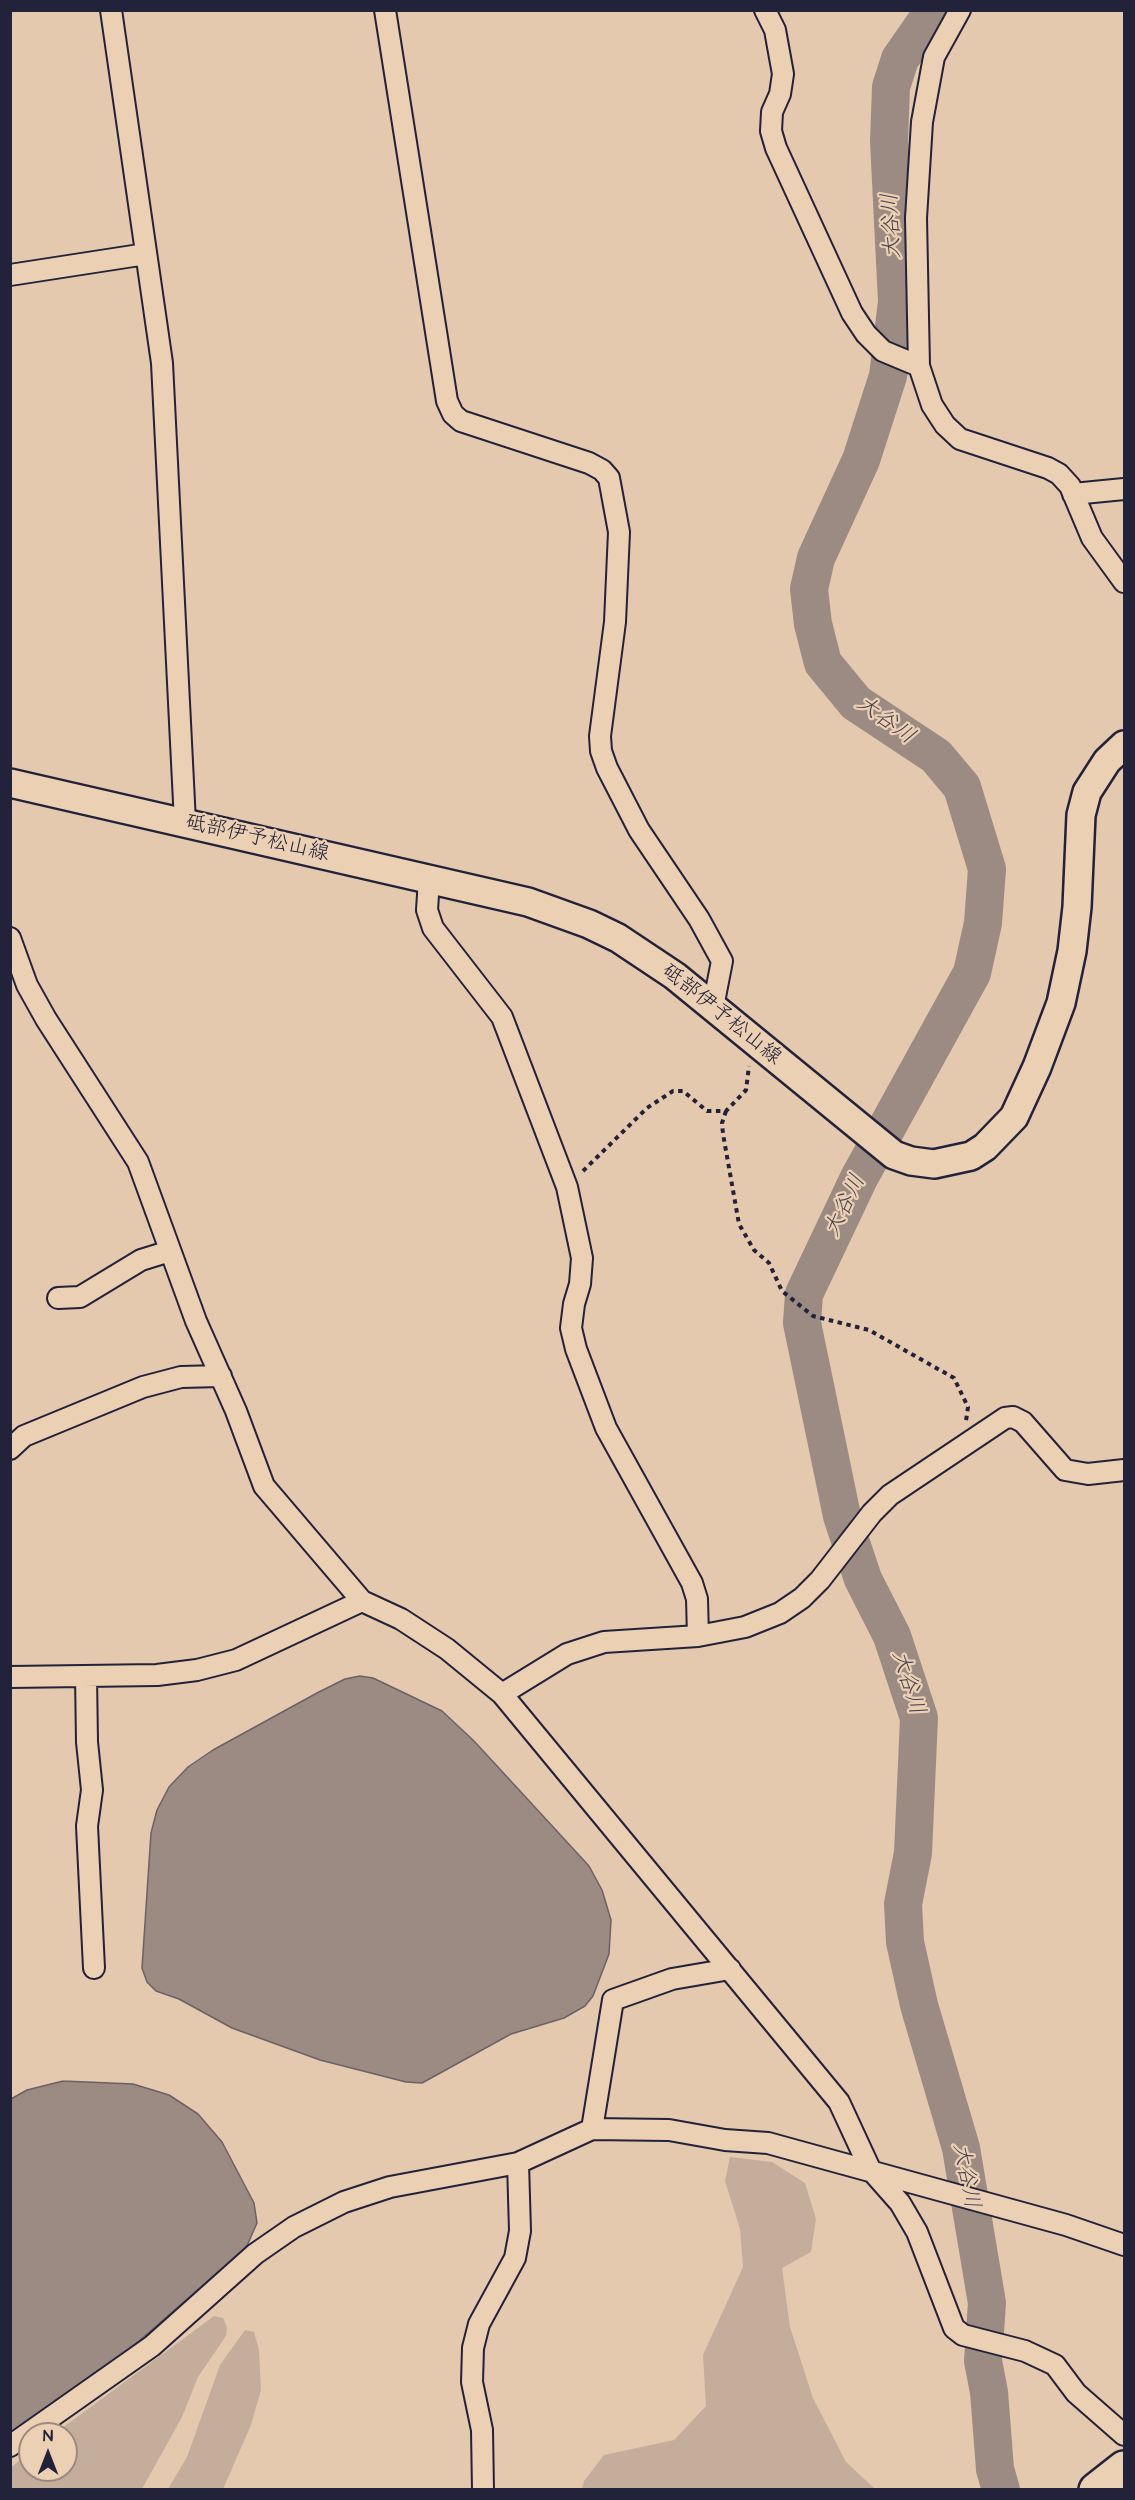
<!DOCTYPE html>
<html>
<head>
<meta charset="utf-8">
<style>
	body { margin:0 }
	#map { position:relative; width:1135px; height:2500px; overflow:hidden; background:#e4c9ae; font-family:"Architects Daughter",sans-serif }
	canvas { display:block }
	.frame { position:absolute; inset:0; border:12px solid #22223b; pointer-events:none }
	.north { position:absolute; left:18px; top:2422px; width:60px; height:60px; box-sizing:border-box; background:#ecd0b3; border:2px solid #9b8a83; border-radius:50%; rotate:0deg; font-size:16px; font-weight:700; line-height:24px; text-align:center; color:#22223b }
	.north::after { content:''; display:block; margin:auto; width:21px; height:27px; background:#22223b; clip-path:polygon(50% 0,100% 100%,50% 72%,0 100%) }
</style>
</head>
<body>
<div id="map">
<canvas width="1135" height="2500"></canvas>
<div class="frame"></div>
<div class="north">N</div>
</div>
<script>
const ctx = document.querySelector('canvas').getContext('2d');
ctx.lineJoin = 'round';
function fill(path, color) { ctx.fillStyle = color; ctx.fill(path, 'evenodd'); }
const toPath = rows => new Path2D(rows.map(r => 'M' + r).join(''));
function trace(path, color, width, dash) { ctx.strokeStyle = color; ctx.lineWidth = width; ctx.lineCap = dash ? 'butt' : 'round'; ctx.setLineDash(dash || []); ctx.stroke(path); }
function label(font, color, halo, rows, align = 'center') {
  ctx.font = font + ' "Architects Daughter","Klee One",sans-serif'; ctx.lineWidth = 4.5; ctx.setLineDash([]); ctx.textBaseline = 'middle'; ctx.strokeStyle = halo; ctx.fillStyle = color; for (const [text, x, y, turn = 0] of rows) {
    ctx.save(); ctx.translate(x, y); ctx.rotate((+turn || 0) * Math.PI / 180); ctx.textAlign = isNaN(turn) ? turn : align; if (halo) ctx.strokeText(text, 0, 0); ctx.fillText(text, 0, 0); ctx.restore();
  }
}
fill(toPath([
	[730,2157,772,2162,805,2183,816,2219,811,2252,782,2268,790,2327,813,2398,846,2462,875,2489,582,2489,584,2481,604,2455,674,2440,706,2406,703,2355,743,2267,740,2229,725,2181],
	[214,2316,223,2318,227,2327,226,2336,198,2377,182,2417,142,2489,11,2489,11,2467,30,2452,30,2470,66,2470,66,2434,54,2434],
	[245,2330,254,2332,259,2350,261,2390,251,2425,223,2489,168,2489,187,2457,220,2365]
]), '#c4ae9b');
const water = toPath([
	[360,1676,373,1678,442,1711,474,1741,589,1866,602,1890,611,1920,609,1954,593,1996,585,2006,564,2018,511,2034,422,2083,406,2082,320,2060,232,2028,179,1999,156,1991,147,1982,142,1968,151,1833,157,1810,169,1787,188,1767,213,1750,317,1693,345,1679,360,1676],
	[63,2081,133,2084,169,2095,198,2114,222,2142,254,2203,257,2223,246,2248,138,2342,74,2390,11,2433,11,2099,27,2090,63,2081]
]);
fill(water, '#9c8b83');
trace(water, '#6b6166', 1.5);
trace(toPath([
	[934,10,900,59,891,87,889,141,897,302,888,376,861,460,816,558,809,589,813,624,823,663,856,703,936,756,962,787,987,869,983,923,972,973,859,1178,804,1294,802,1323,842,1516,863,1579,892,1636,919,1718,913,1853,903,1904,905,1942,919,2005,961,2148,987,2303,983,2361,989,2392,995,2469,1001,2490]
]), '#9c8b83', 38);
const street = toPath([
	[111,10,162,363,185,822],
	[385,10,447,401,453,414,461,421,589,463,602,470,609,478,619,532,615,622,600,736,601,751,607,768,639,830,699,919,722,961,713,1007],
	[765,10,775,30,783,74,780,94,772,112,771,131,776,148,852,313,866,334,883,351,919,366],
	[960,10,934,57,922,122,916,218,919,366,932,405,945,425,960,439,1048,468,1059,474,1070,486,1092,538,1124,582],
	[10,275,146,254],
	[1073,494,1124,489],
	[429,879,427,910,433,928,502,1017,567,1187,582,1258,580,1284,574,1304,571,1328,576,1349,606,1428,692,1583,697,1599,698,1636],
	[10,938,27,985,46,1019,138,1162,196,1321,236,1411,264,1486,362,1601,401,1619,447,1649,502,1694,839,2102,870,2169,900,2203,917,2232,954,2328,963,2335,1025,2351,1055,2365,1076,2393,1124,2435],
	[58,1298,80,1297,141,1260,170,1251],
	[10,1449,24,1436,143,1387,181,1377,221,1376],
	[86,1676,87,1742,92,1790,87,1826,94,1968],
	[10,1677,157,1675,197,1670,236,1660,362,1601],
	[502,1694,567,1654,604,1642,698,1636,745,1627,780,1613,802,1598,820,1580,872,1513,890,1495,1005,1418,1013,1417,1023,1422,1065,1470,1088,1474,1124,1470],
	[592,2129,613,2000,672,1979,730,1969],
	[10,2446,152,2346,255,2254,294,2227,344,2202,390,2187,518,2163,592,2129,669,2130,725,2140,768,2143,1066,2225,1124,2245],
	[483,2490,482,2430,472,2382,473,2348,479,2324,515,2258,520,2231,518,2163]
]);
const secondary = toPath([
	[10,783,528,902,589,924,618,938,675,976,894,1155,911,1161,934,1164,971,1156,985,1147,1014,1117,1037,1067,1061,1003,1072,951,1077,907,1081,815,1087,792,1107,761,1124,745]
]);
const highway = toPath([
	[1096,2490,1124,2468]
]);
trace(street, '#22223b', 24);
trace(secondary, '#22223b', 32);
trace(highway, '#22223b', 38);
trace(toPath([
	[726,1111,722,1123,723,1134,739,1224,754,1250,769,1263,782,1291,813,1316,869,1330,954,1378,968,1407,966,1421],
	[583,1171,647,1108,673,1091,683,1091,707,1111,726,1111,746,1090,749,1066]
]), '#22223b', 4, [4.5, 4.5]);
trace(street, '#ecd0b3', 20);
trace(secondary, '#ecd0b3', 27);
trace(highway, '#ecd0b3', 33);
label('21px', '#22223b', '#ecd0b3', [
	["砥部伊予松山線",257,839,13],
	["砥部伊予松山線",721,1015,39]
]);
label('italic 22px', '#474251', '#ecd0b3', [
	["大谷川",893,226,-93],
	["大谷川",885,721,36],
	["大谷川",846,1206,-64],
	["大谷川",907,1683,73],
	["大谷川",965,2176,79]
]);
</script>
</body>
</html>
